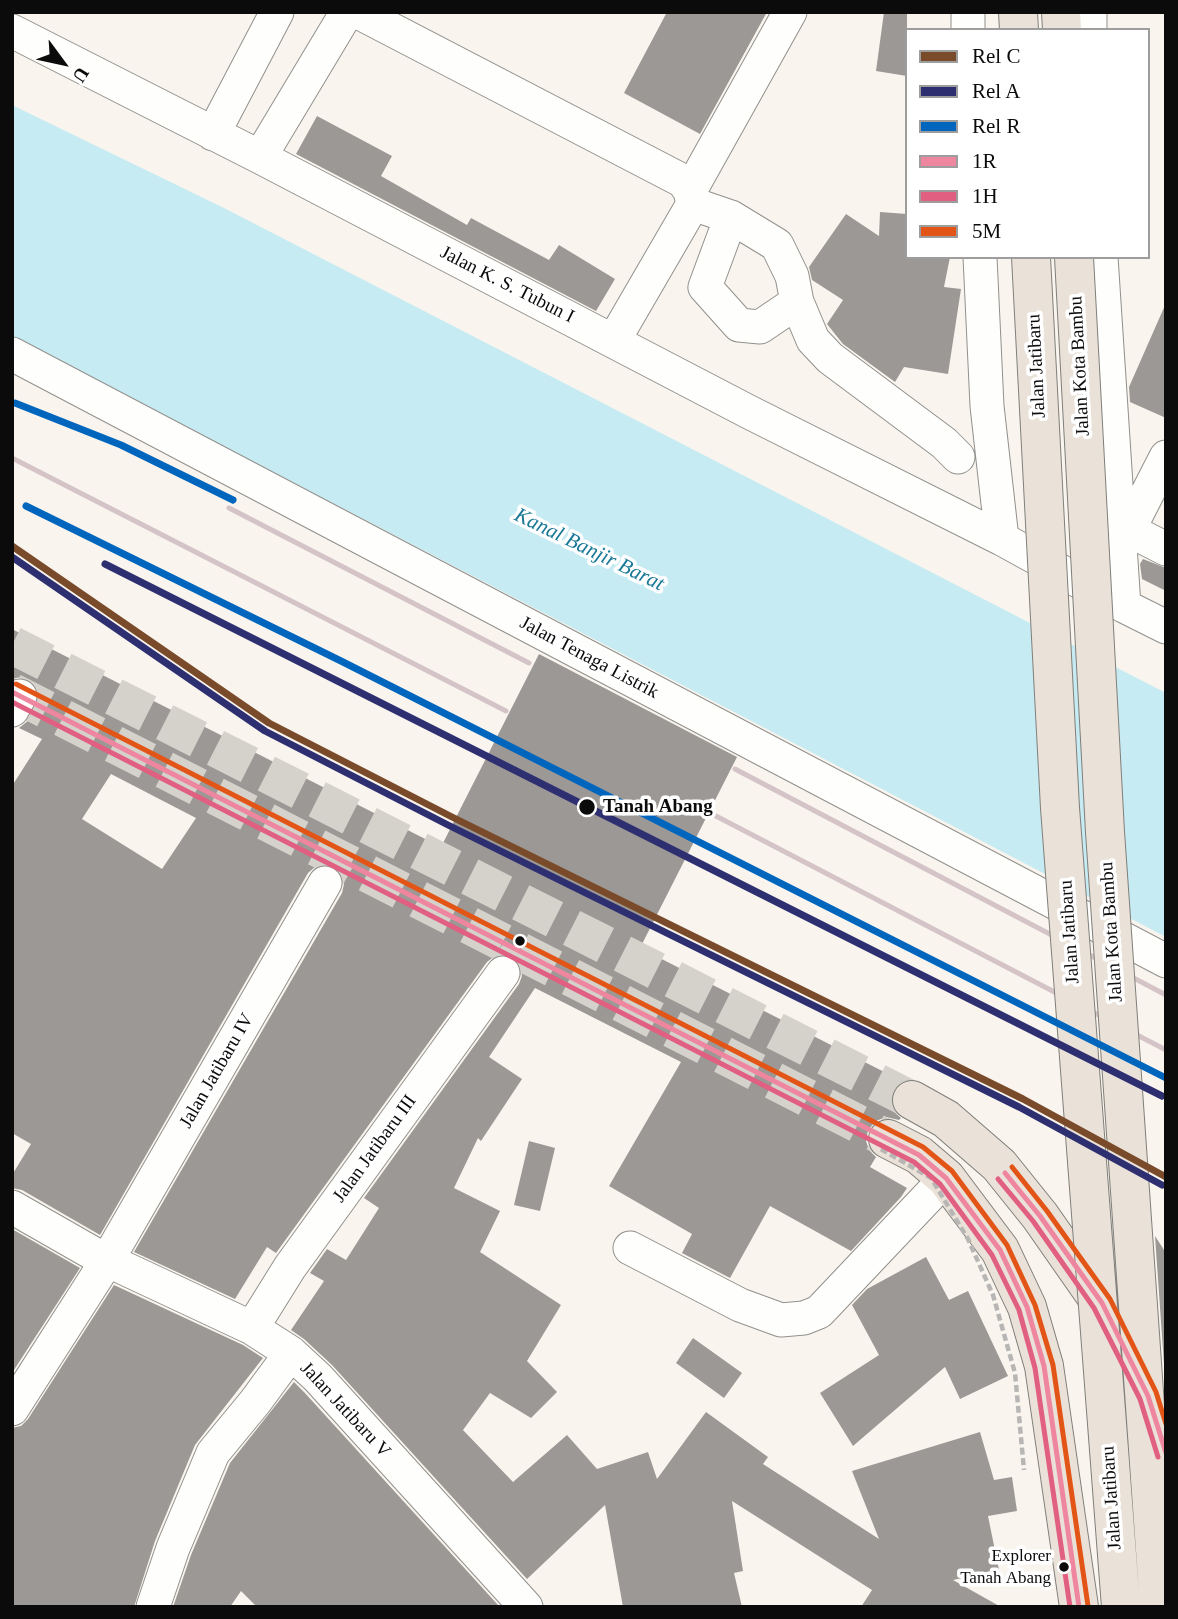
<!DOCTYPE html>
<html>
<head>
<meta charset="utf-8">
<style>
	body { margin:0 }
	#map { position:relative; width:1178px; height:1619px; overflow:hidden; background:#f9f5ee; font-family:Georgia,serif }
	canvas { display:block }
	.frame { position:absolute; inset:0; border:14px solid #0b0b0b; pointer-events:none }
	.legend { position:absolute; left:905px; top:28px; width:245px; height:231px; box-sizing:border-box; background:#fff; border:2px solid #9d9d9d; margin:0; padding:9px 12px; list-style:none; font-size:21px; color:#0b0b0b }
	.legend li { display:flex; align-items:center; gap:14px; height:35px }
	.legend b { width:35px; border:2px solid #9d9d9d }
	.north { position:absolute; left:28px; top:28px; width:70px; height:70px; -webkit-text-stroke:5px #fff; paint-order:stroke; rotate:123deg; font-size:19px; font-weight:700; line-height:28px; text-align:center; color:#0b0b0b }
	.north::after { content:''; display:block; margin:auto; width:24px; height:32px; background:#0b0b0b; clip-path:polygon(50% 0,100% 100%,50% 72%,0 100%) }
</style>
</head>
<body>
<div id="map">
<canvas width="1178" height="1619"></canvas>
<div class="frame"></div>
<ul class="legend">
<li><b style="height:9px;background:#7a4b2a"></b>Rel C</li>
<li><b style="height:9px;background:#2e2f70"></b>Rel A</li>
<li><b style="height:9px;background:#0065bd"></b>Rel R</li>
<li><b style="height:9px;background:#ef86a0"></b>1R</li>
<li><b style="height:9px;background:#e15f81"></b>1H</li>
<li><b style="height:9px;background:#e35517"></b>5M</li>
</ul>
<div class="north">U</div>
</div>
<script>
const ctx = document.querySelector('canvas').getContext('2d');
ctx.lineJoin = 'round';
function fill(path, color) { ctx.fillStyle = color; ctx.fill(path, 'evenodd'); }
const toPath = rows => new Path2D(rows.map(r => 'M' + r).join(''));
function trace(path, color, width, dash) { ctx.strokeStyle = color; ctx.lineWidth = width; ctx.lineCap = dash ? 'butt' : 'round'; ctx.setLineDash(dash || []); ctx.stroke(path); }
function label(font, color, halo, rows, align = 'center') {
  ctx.font = font + ' Georgia,serif'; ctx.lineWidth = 7; ctx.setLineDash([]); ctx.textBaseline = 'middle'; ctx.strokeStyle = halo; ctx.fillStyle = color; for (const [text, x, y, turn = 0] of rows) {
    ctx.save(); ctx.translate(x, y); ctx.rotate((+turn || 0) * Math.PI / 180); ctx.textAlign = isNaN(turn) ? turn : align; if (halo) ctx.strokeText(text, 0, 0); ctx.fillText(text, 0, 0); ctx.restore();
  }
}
fill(toPath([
	[12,105,224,208,1166,693,1166,937,12,336]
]), '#c6ebf2');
fill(toPath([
	[667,12,767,12,700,134,624,93],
	[884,12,907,12,907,76,876,71],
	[317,116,392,156,381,176,467,225,471,218,549,260,559,245,615,279,596,311,296,154],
	[880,212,907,214,907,257,950,257,944,287,961,289,948,374,904,367,895,382,843,344,827,324,843,300,812,280,809,267,846,214,879,236],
	[1166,303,1166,418,1130,402,1129,387],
	[1143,559,1166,568,1166,591,1142,579,1140,564],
	[12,629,441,847,539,654,737,757,640,948,902,1081,893,1089,890,1100,893,1111,901,1118,899,1120,886,1117,876,1121,868,1130,866,1141,869,1150,876,1157,870,1167,907,1188,901,1197,851,1251,770,1206,730,1278,682,1253,692,1234,609,1186,681,1062,535,988,489,1057,522,1079,481,1141,478,1138,454,1188,500,1211,480,1252,561,1305,527,1361,557,1392,531,1418,490,1393,463,1430,513,1482,567,1435,597,1469,648,1452,657,1479,706,1412,768,1457,763,1464,879,1539,852,1471,980,1432,994,1480,1012,1477,1017,1511,988,1516,999,1570,953,1580,1001,1607,861,1607,872,1590,732,1501,743,1571,734,1573,742,1607,623,1607,605,1505,527,1579,332,1365,304,1339,291,1330,324,1281,310,1273,327,1249,346,1260,379,1208,364,1198,519,984,522,976,521,966,514,957,504,954,496,955,487,962,276,1253,267,1247,235,1299,134,1252,342,893,344,884,342,874,334,866,324,864,316,866,308,873,100,1235,22,1190,12,1188,12,1175,31,1144,12,1133,12,786,42,739,19,728,29,720,37,706,39,695,36,686,30,680,21,677,12,679],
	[111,774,196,818,162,869,82,819],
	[529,1141,555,1148,540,1211,514,1205],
	[12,1229,80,1268,12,1373],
	[1155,1236,1166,1253,1166,1367,1164,1365],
	[926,1257,949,1300,968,1291,1008,1376,960,1399,945,1367,853,1446,820,1393,879,1355,852,1305,867,1289],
	[114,1285,243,1345,263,1358,195,1445,155,1541,134,1607,12,1607,12,1428,21,1426,28,1419],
	[693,1338,742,1373,724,1398,676,1363],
	[294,1382,304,1392,498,1605,257,1607,241,1591,230,1607,173,1607,191,1555,230,1463]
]), '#9c9895');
trace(toPath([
	[325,883,339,858],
	[503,973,519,950]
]), '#d5d2cc', 33, [33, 17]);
trace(toPath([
	[12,645,912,1100],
	[12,692,888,1139]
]), '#d5d2cc', 38, [38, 19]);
const minor = toPath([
	[358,12,683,181,690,191,693,204,614,340],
	[968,12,968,30],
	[1090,12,1090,30],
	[12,31,260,157,749,412,1002,539,1124,606,1166,627],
	[213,134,277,12],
	[260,157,347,12],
	[690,191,790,12],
	[693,204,731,217,777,245,792,276,797,302,813,340,830,358,944,443,958,457],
	[731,217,705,287,739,325,760,327,797,302],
	[980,257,987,406,1002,539],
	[1101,257,1124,606],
	[12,354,1166,961],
	[1129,530,1166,549],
	[1119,549,1166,457],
	[12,710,20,696],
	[12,1207,96,1255,252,1328,291,1353,318,1378,526,1607],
	[630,1248,740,1305,781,1320,804,1318,819,1312,946,1178],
	[252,1328,290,1267,503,973],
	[12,1409,108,1259,325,883],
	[153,1607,173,1548,213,1453,255,1402,291,1353]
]);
const major = toPath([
	[1018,12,1019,30],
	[1061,12,1062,30],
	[912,1100,946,1119,999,1165,1040,1216,1105,1309],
	[888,1139,919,1155,946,1178,1000,1250,1027,1307,1044,1366,1079,1607]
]);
trace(minor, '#92908d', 35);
trace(major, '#7f7e7a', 40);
trace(minor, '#fefefc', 33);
trace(major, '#eae2d8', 38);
trace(toPath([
	[12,458,506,711],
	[229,508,529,663],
	[735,769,1166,995],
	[714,815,1166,1050]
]), '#d5c4c7', 5);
const majorBridge = toPath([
	[1031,257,1060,808,1121,1607],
	[1074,257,1105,832,1159,1607]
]);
trace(majorBridge, '#7f7e7a', 40, []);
trace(toPath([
	[881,1149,931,1178,968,1239,993,1295,1015,1373,1024,1470]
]), '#b7b6b5', 4.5, [7, 3.5]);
trace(majorBridge, '#eae2d8', 38);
trace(toPath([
	[12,692,919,1155,946,1178,1000,1250,1027,1307,1044,1366,1079,1607],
	[1005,1173,1040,1216,1102,1303,1148,1396,1166,1453]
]), '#ef86a0', 5);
trace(toPath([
	[12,702,914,1162,940,1184,992,1255,1019,1310,1035,1368,1070,1607],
	[998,1179,1033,1221,1094,1308,1140,1399,1158,1457]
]), '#e15f81', 5);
trace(toPath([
	[16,684,923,1147,952,1171,1007,1245,1035,1305,1053,1365,1088,1606],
	[1012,1167,1047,1211,1110,1299,1156,1392,1166,1424]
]), '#e35517', 5);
trace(toPath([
	[12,546,269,723,452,817,1023,1099,1166,1177]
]), '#7a4b2a', 7);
trace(toPath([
	[12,557,265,731,448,825,1019,1107,1162,1185],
	[105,564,1162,1096]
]), '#2e2f70', 7);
trace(toPath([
	[15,403,121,445,233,500],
	[26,506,341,661,1166,1078]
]), '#0065bd', 7);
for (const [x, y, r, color] of [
	[587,807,9,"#0b0b0b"],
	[520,941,6,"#0b0b0b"],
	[1064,1567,6,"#0b0b0b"]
]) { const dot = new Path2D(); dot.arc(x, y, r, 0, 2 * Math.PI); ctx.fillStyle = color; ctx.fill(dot); trace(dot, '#fff', 2.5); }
label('17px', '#0b0b0b', '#fff', [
	["Explorer",1051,1557],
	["Tanah Abang",1051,1579]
], 'right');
label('19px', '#0b0b0b', '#fff', [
	["Jalan K. S. Tubun I",507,285,27],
	["Jalan Jatibaru",1037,366,-93],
	["Jalan Kota Bambu",1080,366,-93],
	["Jalan Tenaga Listrik",589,658,28],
	["Jalan Jatibaru",1070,932,-94],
	["Jalan Kota Bambu",1112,932,-94],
	["Jalan Jatibaru IV",217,1071,-60],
	["Jalan Jatibaru III",375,1149,-54],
	["Jalan Jatibaru V",345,1410,47],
	["Jalan Jatibaru",1112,1498,-94]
]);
label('bold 19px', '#0b0b0b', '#fff', [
	["Tanah Abang",603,807]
], 'left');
label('italic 21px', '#1a7997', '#fff', [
	["Kanal Banjir Barat",589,550,26]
]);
</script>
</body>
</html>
